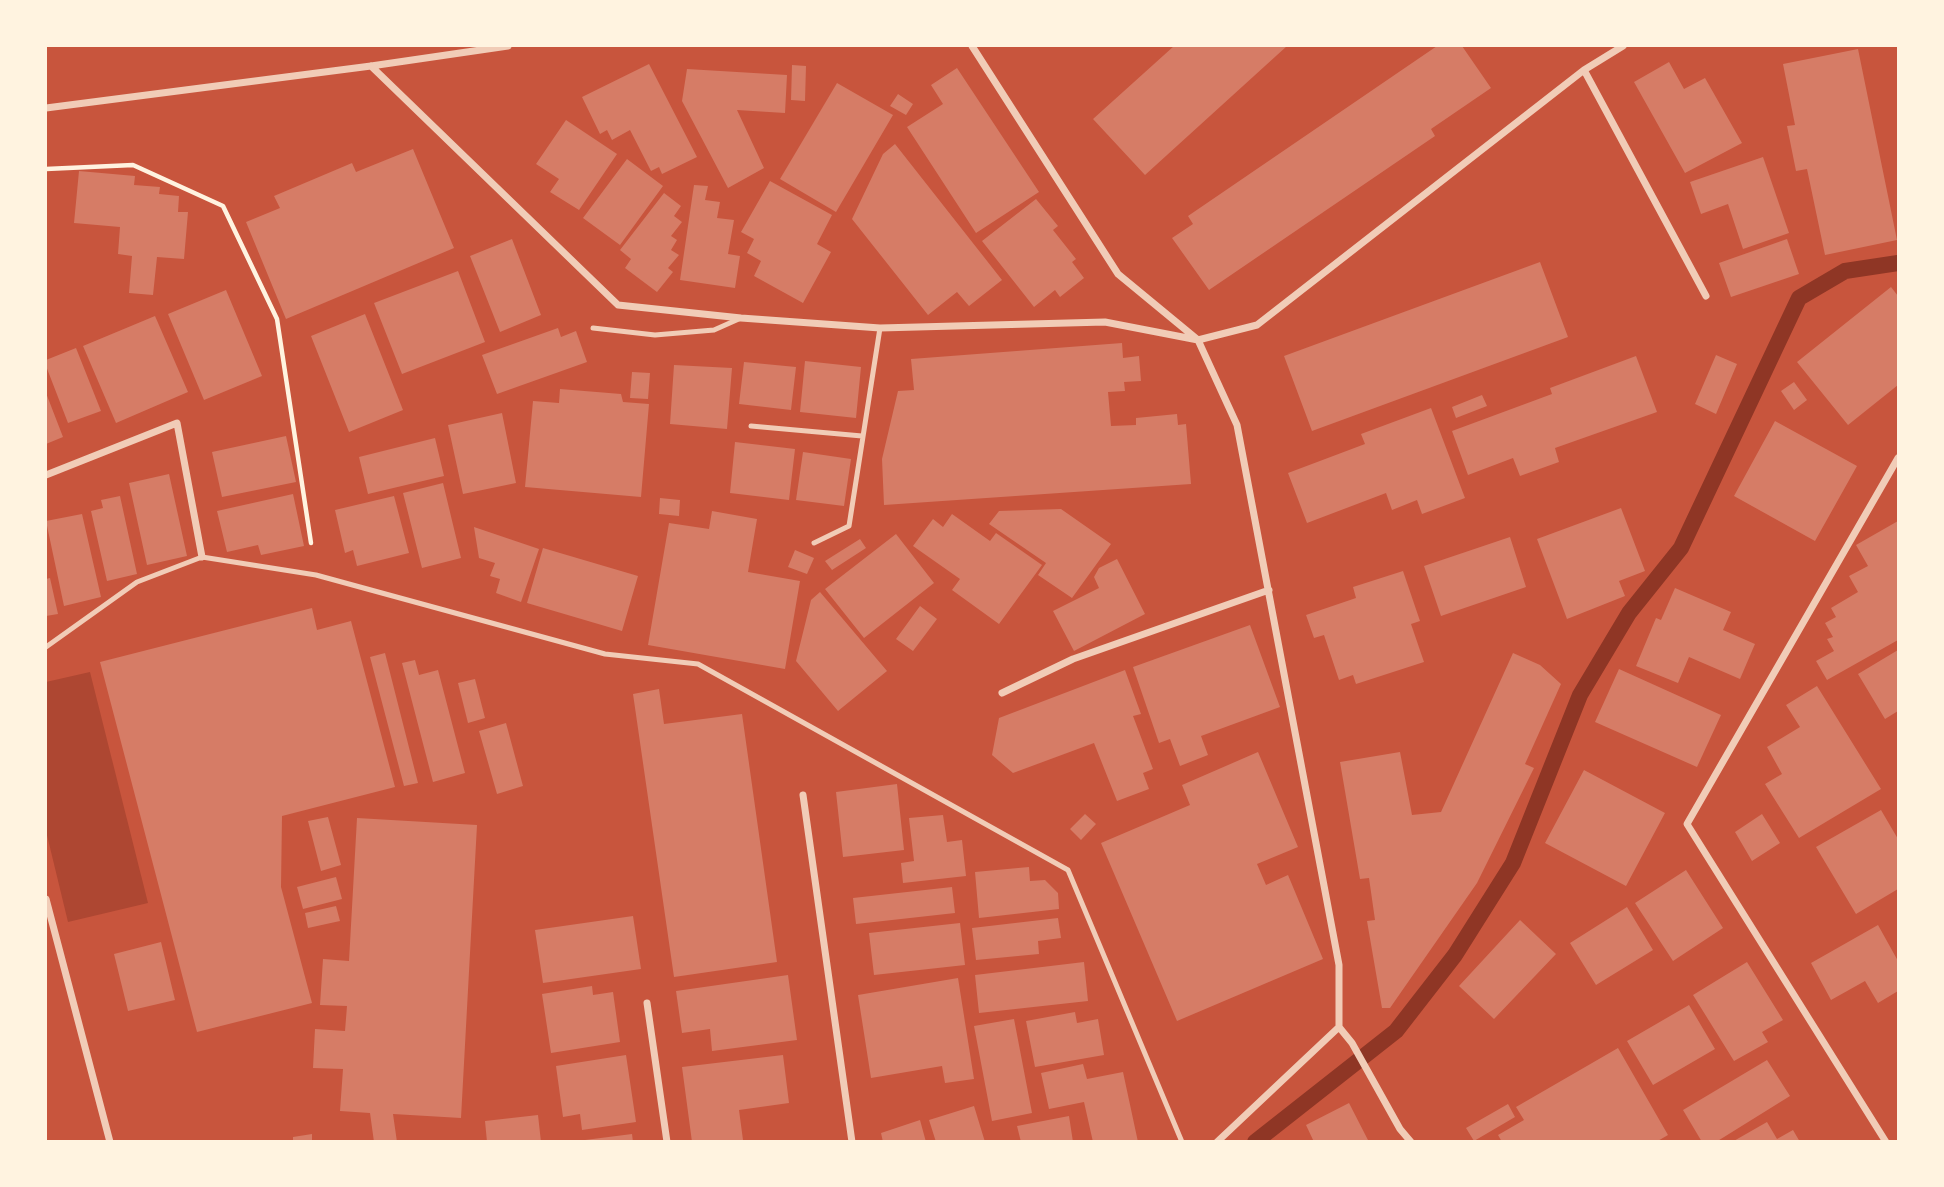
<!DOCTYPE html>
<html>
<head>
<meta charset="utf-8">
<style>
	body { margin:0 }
	#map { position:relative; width:1944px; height:1187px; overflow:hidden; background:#c8553d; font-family:"Public Sans",sans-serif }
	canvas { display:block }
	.frame { position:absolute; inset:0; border:47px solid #fff3e0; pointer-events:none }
</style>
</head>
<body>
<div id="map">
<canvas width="1944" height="1187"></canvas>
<div class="frame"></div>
</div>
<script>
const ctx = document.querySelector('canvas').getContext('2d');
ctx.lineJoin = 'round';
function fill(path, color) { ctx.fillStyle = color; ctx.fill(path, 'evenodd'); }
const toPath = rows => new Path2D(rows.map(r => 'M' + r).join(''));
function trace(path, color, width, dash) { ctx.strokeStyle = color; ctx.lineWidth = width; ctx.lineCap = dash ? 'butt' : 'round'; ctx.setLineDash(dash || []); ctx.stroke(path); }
fill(toPath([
	[90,672,148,903,68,922,46,831,46,682]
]), '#ae4732');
trace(toPath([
	[1255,1142,1396,1031,1455,955,1513,863,1580,695,1629,613,1681,548,1799,298,1845,271,1898,263]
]), '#8f3625', 16);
fill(toPath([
	[1174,46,1287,46,1145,175,1093,119],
	[1437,46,1462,46,1491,88,1431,129,1435,136,1209,290,1172,238,1193,224,1188,216],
	[1858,49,1897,240,1825,255,1807,169,1796,171,1787,126,1795,125,1783,64],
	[1669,62,1684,89,1705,78,1742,143,1685,173,1634,82],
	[649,64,697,157,662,174,659,167,651,171,630,130,612,140,607,130,600,134,582,97],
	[792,65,806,66,805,101,791,100],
	[957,68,1039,192,976,233,907,127,943,104,931,85],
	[687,69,787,75,785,113,737,110,764,168,728,188,682,101],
	[837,83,893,115,836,212,780,179],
	[898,94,913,104,906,115,890,106],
	[566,120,617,154,579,210,550,192,559,179,536,164],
	[895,144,1002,280,969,306,957,292,928,315,852,219,883,154],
	[413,149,454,248,286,319,246,222,280,208,274,196,352,163,356,172],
	[1763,157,1789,233,1743,249,1728,204,1701,214,1690,182],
	[627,159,663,186,620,245,583,218],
	[79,171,135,176,134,185,160,187,159,194,179,196,178,212,188,212,184,259,157,257,153,295,129,293,132,256,118,254,120,227,74,223],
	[770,181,832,215,817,244,831,252,803,303,754,276,761,261,747,253,754,239,741,232],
	[694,185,708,186,705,200,720,202,717,218,734,220,728,254,740,256,735,288,680,280],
	[664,193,681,206,674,216,682,222,671,236,677,240,671,250,679,255,668,268,673,272,657,292,625,268,631,259,620,250],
	[1036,199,1058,226,1053,230,1076,259,1072,262,1084,278,1060,297,1055,290,1034,307,982,241],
	[512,239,541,315,500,332,470,256],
	[1787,239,1799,274,1731,297,1719,263],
	[1540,262,1568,337,1312,431,1284,356],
	[458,271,485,342,402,374,374,303],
	[1891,287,1898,296,1898,385,1848,425,1797,362],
	[226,290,262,376,204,400,168,314],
	[365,314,403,410,349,432,311,336],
	[155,316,188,392,116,423,83,346],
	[558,328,561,337,576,331,587,362,497,394,482,355],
	[1122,343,1123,358,1139,356,1141,381,1124,382,1125,391,1108,392,1111,426,1136,425,1136,418,1177,414,1178,425,1186,424,1191,484,884,505,882,459,898,391,914,390,911,359],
	[76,348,101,411,68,423,46,366,46,360],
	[1716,355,1737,364,1716,414,1695,404],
	[1636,356,1657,412,1555,448,1559,462,1520,476,1513,458,1468,475,1452,431,1552,394,1550,388],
	[805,361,861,367,856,418,800,412],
	[744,362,796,367,791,410,739,404],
	[674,365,732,368,727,429,670,424],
	[632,372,650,373,648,399,630,398],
	[1794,382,1807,400,1794,410,1781,391],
	[560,389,621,394,623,402,649,404,641,497,525,487,533,401,559,403],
	[46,393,63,437,46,444],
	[1482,395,1487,406,1456,418,1452,407],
	[1431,408,1465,498,1422,514,1417,500,1392,510,1386,493,1307,523,1288,473,1365,444,1361,434],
	[502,413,516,483,463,494,448,425],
	[1775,421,1857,466,1815,541,1734,496],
	[286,436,296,482,222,497,212,452],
	[435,438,444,476,368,494,359,457],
	[735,442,795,449,789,500,730,493],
	[803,452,851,459,844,506,796,500],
	[169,474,187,556,147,565,129,483],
	[443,483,461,558,422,568,403,493],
	[293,494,304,546,261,555,258,545,227,552,217,511],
	[120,496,137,574,107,581,91,511,103,508,101,500],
	[394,496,409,553,357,566,353,550,345,553,335,510],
	[660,498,680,500,679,516,659,514],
	[1621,508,1645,571,1619,581,1625,596,1567,619,1537,539],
	[1061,509,1111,544,1072,598,1038,575,1046,563,989,524,999,511],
	[712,511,757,519,748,572,800,581,785,669,648,645,669,523,709,529],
	[82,514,101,597,64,606,46,521],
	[952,514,990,541,996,533,1042,565,999,624,952,590,960,579,913,546,933,519,943,527],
	[1898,521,1898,640,1827,680,1816,661,1834,651,1827,639,1833,637,1825,623,1836,617,1831,608,1858,592,1849,576,1868,566,1856,545],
	[474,527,539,549,521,602,496,593,500,579,490,576,495,563,479,558],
	[896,534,934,583,864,638,825,589],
	[1510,537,1526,587,1441,616,1424,566],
	[860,539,866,548,832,570,825,561],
	[543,548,638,576,622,631,527,603],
	[795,550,814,558,807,574,788,567],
	[1117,559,1145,614,1074,651,1053,611,1099,588,1094,577,1099,568],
	[1403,571,1420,621,1411,624,1424,662,1356,684,1353,675,1339,680,1324,635,1314,638,1306,615,1356,598,1353,587],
	[50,578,58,614,46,616,46,579],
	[1675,588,1731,612,1723,630,1755,644,1740,679,1689,657,1678,683,1636,666,1656,618,1661,620],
	[820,592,887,671,838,711,796,661,811,600],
	[920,606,937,619,913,651,896,639],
	[312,608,317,630,351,621,395,787,282,816,281,887,312,1003,197,1032,100,662],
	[1250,625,1280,707,1201,736,1208,755,1180,766,1170,739,1159,743,1133,667],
	[1898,650,1898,711,1885,719,1858,674],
	[385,653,418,783,404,786,370,657],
	[1513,653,1540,665,1561,684,1525,764,1534,768,1477,883,1390,1008,1382,1008,1367,921,1375,920,1369,878,1360,879,1340,762,1400,752,1412,815,1441,812],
	[415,660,419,675,438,670,465,773,433,782,402,663],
	[1619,669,1721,715,1697,767,1595,722],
	[1125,670,1141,714,1133,716,1153,769,1143,773,1149,789,1117,801,1094,743,1013,773,992,755,999,718],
	[475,679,485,718,468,723,458,683],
	[1817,686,1881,789,1799,838,1765,784,1782,774,1767,747,1800,727,1786,705],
	[659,689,664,724,742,714,777,962,674,977,633,694],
	[506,723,523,786,497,794,479,731],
	[1258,752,1298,847,1257,864,1266,885,1288,875,1323,959,1177,1021,1101,843,1190,805,1182,785],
	[1584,770,1665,813,1626,886,1545,843],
	[897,784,904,850,843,857,836,792],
	[1881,810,1898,839,1898,889,1856,914,1816,847],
	[1085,814,1096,824,1081,840,1070,829],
	[1762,814,1780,843,1752,861,1735,832],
	[943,815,947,842,962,840,966,876,903,883,901,863,914,861,909,818],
	[328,817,341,865,321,871,308,821],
	[357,818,477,825,461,1118,393,1114,397,1142,374,1142,370,1113,340,1111,343,1069,313,1068,315,1029,345,1031,347,1006,320,1005,323,959,349,961],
	[1029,867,1030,881,1045,880,1058,893,1059,909,979,918,975,872],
	[1686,870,1723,928,1673,961,1635,903],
	[336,877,342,899,303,909,297,887],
	[952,887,955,913,856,924,853,898],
	[336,906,340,921,308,928,305,913],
	[1627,907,1653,950,1596,985,1570,943],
	[633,916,641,969,543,983,535,930],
	[1058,918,1061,938,1038,941,1039,954,976,960,972,928],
	[1520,920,1556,954,1494,1019,1459,986],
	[960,923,965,965,874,975,869,933],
	[1878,925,1898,961,1898,991,1878,1003,1865,981,1831,1000,1811,963],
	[161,942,175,1000,128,1011,114,954],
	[1084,962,1088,1001,979,1013,975,975],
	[1747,962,1783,1020,1762,1032,1768,1042,1734,1061,1693,995],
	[788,975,797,1040,712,1051,710,1029,682,1033,676,991],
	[958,978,974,1079,945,1083,942,1066,871,1078,858,995],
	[592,986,593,995,613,992,620,1042,551,1053,542,994],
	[1689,1005,1715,1049,1653,1085,1627,1041],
	[1075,1012,1077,1023,1098,1019,1104,1055,1035,1067,1026,1021],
	[1014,1019,1032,1113,992,1121,974,1026],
	[1618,1048,1668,1135,1656,1142,1502,1142,1498,1135,1524,1120,1516,1107],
	[626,1055,636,1122,582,1130,580,1114,563,1117,556,1066],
	[783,1055,789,1103,739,1110,743,1140,692,1142,682,1067],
	[1767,1060,1790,1096,1716,1142,1702,1142,1683,1110],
	[1083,1064,1087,1079,1123,1072,1138,1142,1093,1142,1084,1102,1049,1109,1041,1073],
	[1349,1103,1369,1142,1314,1142,1306,1125],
	[1508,1104,1515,1117,1474,1141,1466,1128],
	[974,1106,985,1142,936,1142,929,1120],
	[538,1115,541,1142,487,1142,485,1121],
	[1069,1116,1073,1142,1021,1142,1017,1126],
	[920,1120,926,1142,883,1142,881,1133],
	[1767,1122,1777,1139,1793,1130,1800,1142,1732,1142],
	[312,1134,312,1142,293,1142,293,1137],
	[632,1134,633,1142,585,1142,585,1140]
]), '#d67c66');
trace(toPath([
	[46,169,133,165,223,206,277,319,311,543]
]), '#fff3e0', 4.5);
trace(toPath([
	[593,328,655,335,714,330,741,318],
	[751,426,862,436],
	[814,543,849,526,880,328],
	[46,647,137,582,202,557,316,575,605,654,698,664,1068,870,1182,1142]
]), '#f1ccb7', 5);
trace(toPath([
	[972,46,1118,274,1198,340,1237,425,1339,965,1339,1027,1217,1142],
	[371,66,618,305,741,318,880,328,1105,322,1198,340,1257,325,1584,70,1623,46],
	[1584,70,1706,296],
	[46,108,371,66,508,46],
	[46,475,177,423,202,557],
	[1002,693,1073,659,1269,590],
	[803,795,852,1142],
	[46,899,110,1142],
	[647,1003,667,1142],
	[1339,1027,1352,1043,1400,1129,1411,1142],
	[1886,1142,1687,824,1898,458]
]), '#f1ccb7', 7);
</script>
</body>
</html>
